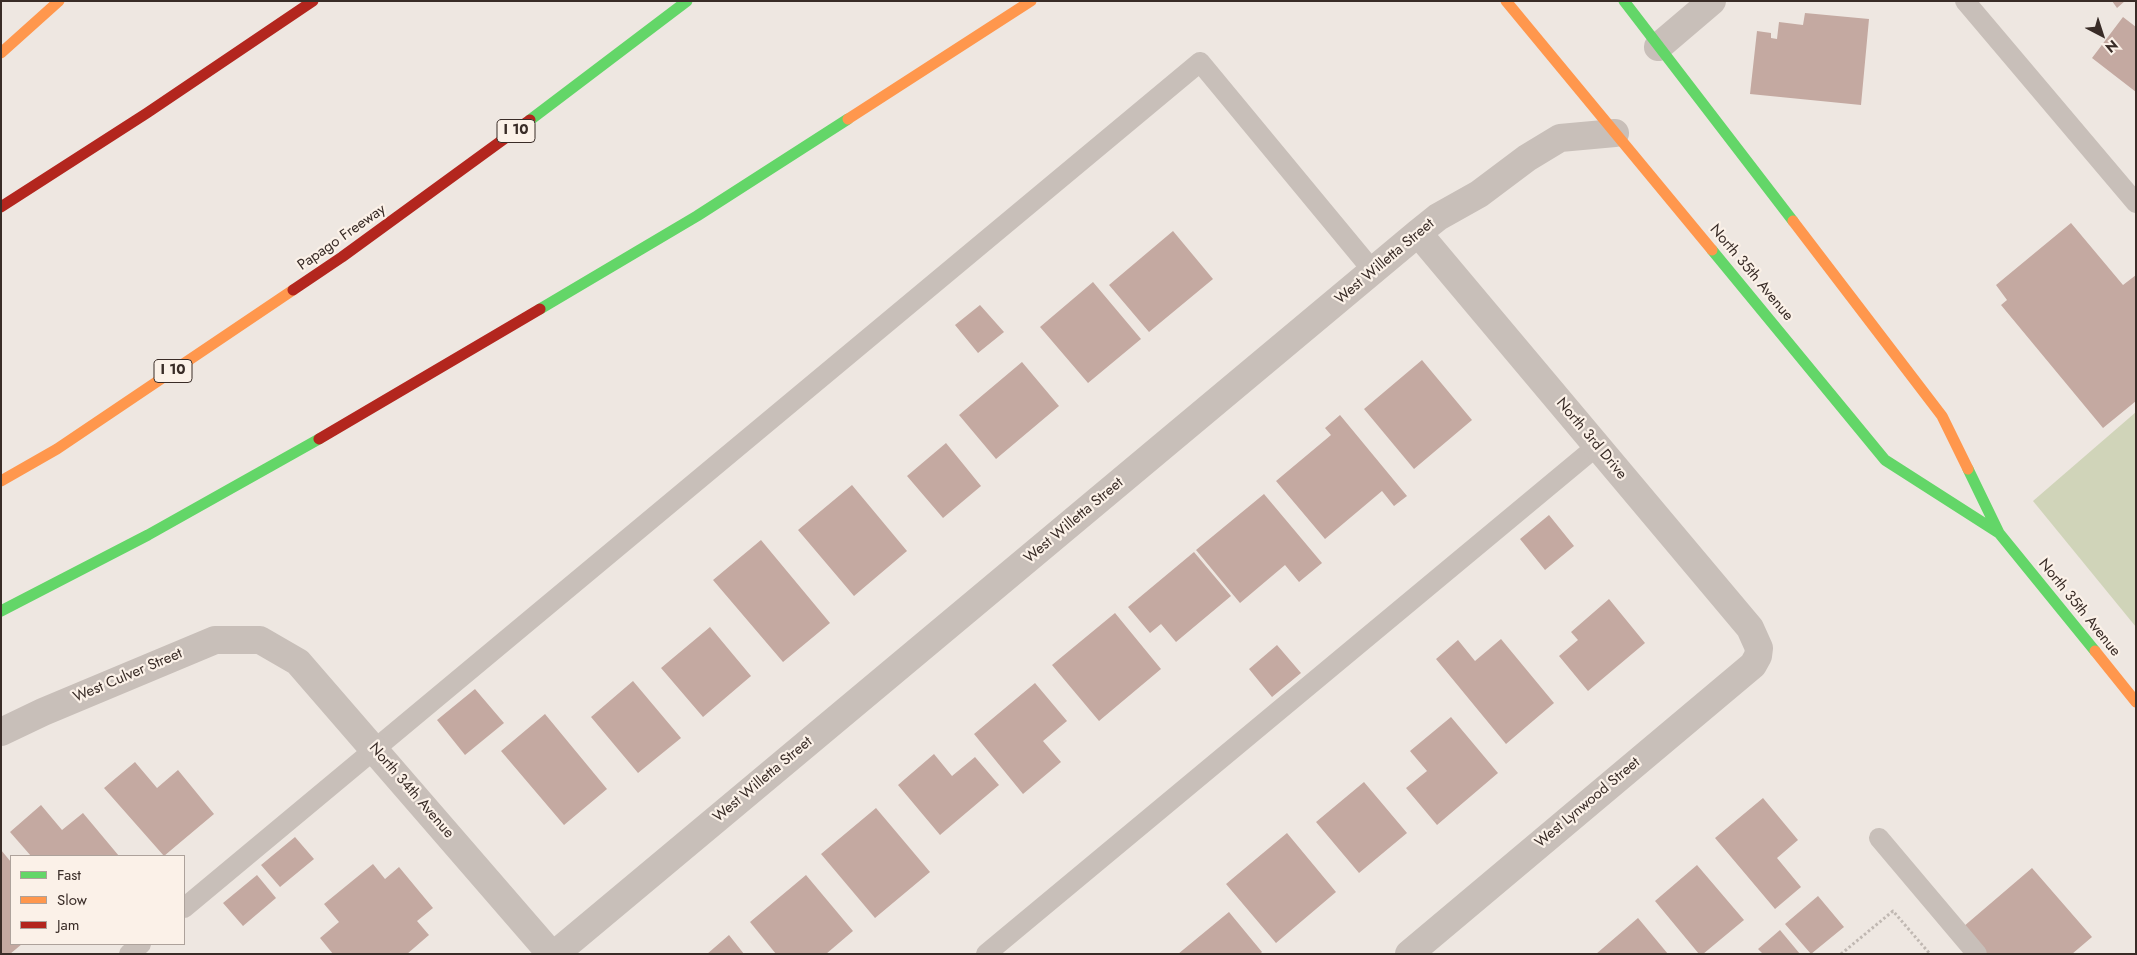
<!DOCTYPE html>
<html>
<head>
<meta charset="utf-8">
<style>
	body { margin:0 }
	#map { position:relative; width:2137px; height:955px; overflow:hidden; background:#eee7e1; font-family:Jost,sans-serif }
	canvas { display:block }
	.frame { position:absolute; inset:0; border:2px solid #392c27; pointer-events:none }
	.legend { position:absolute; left:10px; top:855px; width:175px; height:90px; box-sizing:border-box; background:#fbf1e8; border:1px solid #ada29b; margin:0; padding:6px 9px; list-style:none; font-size:15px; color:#392c27 }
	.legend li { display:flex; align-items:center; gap:10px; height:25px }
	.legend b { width:25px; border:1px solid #ada29b }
	.north { position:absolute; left:2077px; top:10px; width:50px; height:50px; -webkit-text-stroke:4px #fbf1e8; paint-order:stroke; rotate:140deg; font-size:14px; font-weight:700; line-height:20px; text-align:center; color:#392c27 }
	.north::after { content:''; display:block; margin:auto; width:18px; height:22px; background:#392c27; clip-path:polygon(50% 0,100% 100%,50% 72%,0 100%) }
</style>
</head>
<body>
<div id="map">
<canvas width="2137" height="955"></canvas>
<div class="frame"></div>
<ul class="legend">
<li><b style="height:6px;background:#63d668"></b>Fast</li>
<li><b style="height:6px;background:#ff974d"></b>Slow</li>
<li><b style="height:6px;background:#b3261e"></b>Jam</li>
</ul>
<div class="north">N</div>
</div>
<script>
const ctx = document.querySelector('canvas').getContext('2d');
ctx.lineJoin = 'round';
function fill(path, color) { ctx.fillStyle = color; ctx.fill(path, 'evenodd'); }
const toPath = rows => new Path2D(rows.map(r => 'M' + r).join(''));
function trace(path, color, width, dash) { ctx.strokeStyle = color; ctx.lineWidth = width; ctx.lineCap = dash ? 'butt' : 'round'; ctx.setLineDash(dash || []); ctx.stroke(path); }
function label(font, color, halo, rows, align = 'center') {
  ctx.font = font + ' Jost,sans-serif'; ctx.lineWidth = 4.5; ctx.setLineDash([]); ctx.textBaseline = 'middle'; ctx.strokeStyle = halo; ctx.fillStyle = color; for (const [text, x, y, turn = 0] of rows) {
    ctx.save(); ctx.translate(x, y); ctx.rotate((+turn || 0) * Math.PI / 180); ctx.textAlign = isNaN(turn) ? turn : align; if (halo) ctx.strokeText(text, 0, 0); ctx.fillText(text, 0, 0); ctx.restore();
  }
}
fill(toPath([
	[2136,412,2136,627,2033,501]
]), '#d0d4b9');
fill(toPath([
	[2112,1,2125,1,2117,8],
	[1805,13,1869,19,1861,105,1750,94,1757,31,1771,33,1771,38,1777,39,1779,22,1803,25],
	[2123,17,2136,27,2136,92,2092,58],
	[2071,223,2123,285,2136,275,2136,401,2103,428,2001,305,2007,300,1996,285],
	[1173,231,1213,279,1149,332,1109,285],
	[1093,282,1141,339,1088,383,1040,327],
	[980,305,1004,332,978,353,955,325],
	[1422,360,1472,420,1414,469,1364,409],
	[1022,362,1059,406,996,459,959,415],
	[1340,415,1407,496,1394,506,1382,491,1325,539,1276,481,1331,435,1325,428],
	[946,443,981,486,943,518,907,476],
	[852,485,907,551,854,596,798,530],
	[1264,494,1322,563,1299,582,1285,565,1240,603,1196,550],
	[1549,515,1574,546,1545,570,1520,539],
	[761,540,830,623,783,662,713,580],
	[1194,552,1231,596,1176,642,1161,624,1150,633,1128,607],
	[1609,599,1645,643,1588,691,1559,656,1578,640,1571,632],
	[1115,613,1161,669,1099,721,1052,665],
	[710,627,751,676,703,717,661,668],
	[1501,639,1554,703,1506,744,1436,659,1458,640,1475,661],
	[1277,645,1301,673,1272,697,1249,669],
	[633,681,681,738,638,773,591,717],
	[1035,683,1067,721,1043,741,1061,762,1023,794,974,734],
	[475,689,504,723,465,755,437,720],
	[545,714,607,789,564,825,501,751],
	[1451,717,1498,773,1437,825,1406,788,1427,771,1410,751],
	[934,754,952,776,975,757,999,785,940,835,898,785],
	[135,762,157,788,178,770,214,814,164,856,104,788],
	[1364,782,1407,833,1359,873,1316,822],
	[1763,798,1798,840,1777,858,1801,887,1775,909,1715,838],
	[41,805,62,830,83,813,119,856,31,856,10,832],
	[876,808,930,872,875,918,821,854],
	[1287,833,1336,892,1276,943,1226,884],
	[295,837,314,859,280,887,261,865],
	[1,850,11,862,11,944,22,944,10,954,1,954],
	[373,864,385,879,399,867,433,908,417,921,429,935,407,954,333,954,320,938,339,922,324,904],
	[1697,865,1744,920,1703,954,1699,954,1655,901],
	[2032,868,2092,937,2072,954,1985,954,1963,927],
	[257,875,276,898,243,926,223,903],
	[806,875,853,931,826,954,776,954,750,922],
	[1818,896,1844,927,1811,954,1785,924],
	[1229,912,1262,952,1260,954,1178,954],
	[1638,918,1668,954,1596,954],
	[1780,930,1800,954,1763,954,1758,949],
	[729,935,744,954,707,954]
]), '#c4a9a1');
trace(toPath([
	[1841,954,1893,911,1930,954]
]), '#c0b8b2', 3, [2.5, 2.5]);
trace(toPath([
	[1965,1,2136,203],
	[1879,838,1977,954],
	[184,908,1200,62,1373,271],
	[129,954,141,944],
	[986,954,1597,446]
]), '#c8bfb9', 20);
trace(toPath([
	[1658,47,1712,1],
	[1,732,43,712,215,640,260,640,298,662,551,954],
	[555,954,1418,233,1438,217,1479,194,1527,158,1560,138,1615,133],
	[1409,954,1753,665,1758,656,1759,648,1750,628,1418,233]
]), '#c8bfb9', 28);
trace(toPath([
	[1624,1,1793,221],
	[530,120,687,1],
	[1712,250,1885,460,1999,533],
	[540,309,697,216,848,119],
	[1968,469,1999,533,2095,651],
	[1,611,148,535,319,439]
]), '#63d668', 11);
trace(toPath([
	[1506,1,1712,250],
	[1,53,59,1],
	[848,119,1031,1],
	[1793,221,1942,416,1968,469],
	[1,481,57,449,293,290],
	[2095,651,2136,702]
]), '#ff974d', 11);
trace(toPath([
	[1,207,147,113,313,1],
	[293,290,342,257,530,120],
	[319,439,540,309]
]), '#b3261e', 11);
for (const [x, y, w] of [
	[516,131,38],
	[173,371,38]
]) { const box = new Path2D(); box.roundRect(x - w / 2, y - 11.5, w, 23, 4); ctx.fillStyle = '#fbf1e8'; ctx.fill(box); trace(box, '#392c27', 1); }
label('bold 14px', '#392c27', null, [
	["I 10",516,131],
	["I 10",173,371]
]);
label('15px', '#392c27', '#fbf1e8', [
	["Papago Freeway",342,238,-35],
	["West Willetta Street",1385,262,-40],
	["North 35th Avenue",1751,273,50],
	["North 3rd Drive",1591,439,50],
	["West Willetta Street",1074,521,-40],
	["North 35th Avenue",2079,608,51],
	["West Culver Street",128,676,-23],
	["West Willetta Street",763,780,-40],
	["North 34th Avenue",411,791,49],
	["West Lynwood Street",1588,803,-40]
]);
</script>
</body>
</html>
